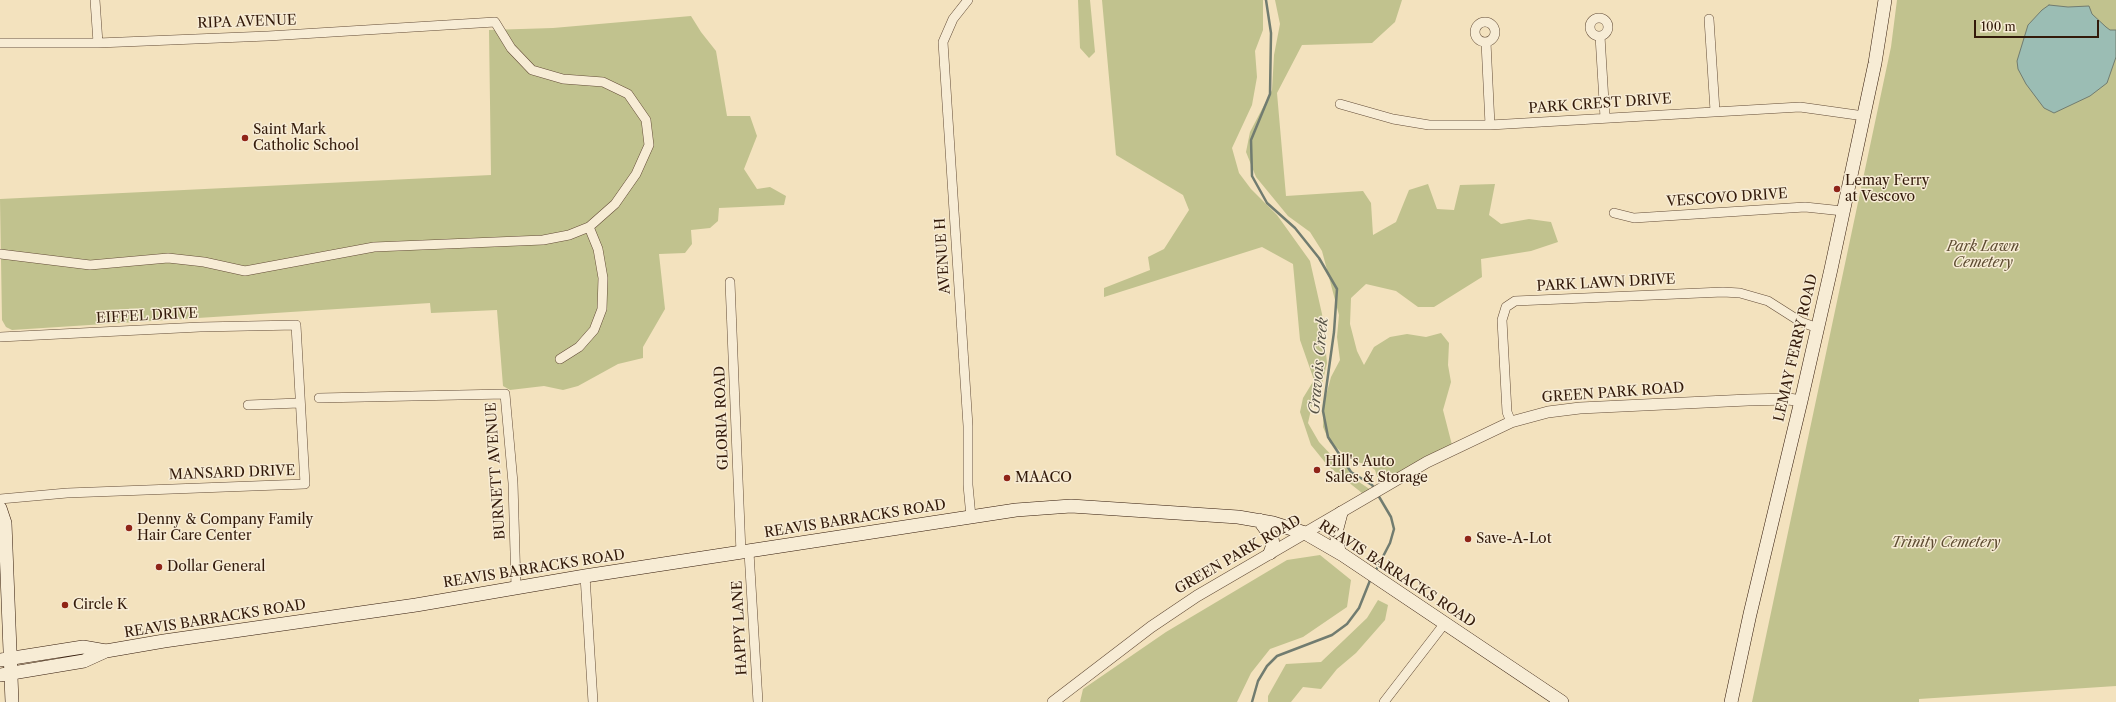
<!DOCTYPE html>
<html>
<head>
<meta charset="utf-8">
<style>
	body { margin:0 }
	#map { position:relative; width:2116px; height:702px; overflow:hidden; background:#f3e2be; font-family:"Libre Caslon Text",serif }
	canvas { display:block }
	.scale { position:absolute; left:1974px; top:20px; width:125px; height:18px; box-sizing:border-box; border:2px solid #331a0a; border-top:0; padding-left:5px; font-size:12px; line-height:14px; white-space:nowrap; color:#331a0a; -webkit-text-stroke:3px #f7ecd5; paint-order:stroke }
</style>
</head>
<body>
<div id="map">
<canvas width="2116" height="702"></canvas>
<div class="scale">100 m</div>
</div>
<script>
const ctx = document.querySelector('canvas').getContext('2d');
ctx.lineJoin = 'round';
function fill(path, color) { ctx.fillStyle = color; ctx.fill(path, 'evenodd'); }
const toPath = rows => new Path2D(rows.map(r => 'M' + r).join(''));
function trace(path, color, width, dash) { ctx.strokeStyle = color; ctx.lineWidth = width; ctx.lineCap = dash ? 'butt' : 'round'; ctx.setLineDash(dash || []); ctx.stroke(path); }
function label(font, color, halo, rows, align = 'center') {
  ctx.font = font + ' "Libre Caslon Text",serif'; ctx.lineWidth = 3; ctx.setLineDash([]); ctx.textBaseline = 'middle'; ctx.strokeStyle = halo; ctx.fillStyle = color; for (const [text, x, y, turn = 0] of rows) {
    ctx.save(); ctx.translate(x, y); ctx.rotate((+turn || 0) * Math.PI / 180); ctx.textAlign = isNaN(turn) ? turn : align; if (halo) ctx.strokeText(text, 0, 0); ctx.fillText(text, 0, 0); ctx.restore();
  }
}
fill(toPath([
	[1078,0,1090,0,1095,52,1089,58,1080,48],
	[1102,0,1263,0,1263,30,1255,51,1257,77,1252,105,1232,148,1239,173,1251,189,1277,215,1310,261,1322,314,1327,363,1322,384,1312,405,1308,423,1319,442,1336,460,1347,463,1356,480,1371,490,1362,493,1328,466,1311,445,1300,412,1303,398,1314,380,1300,340,1293,264,1262,247,1104,297,1104,288,1150,270,1148,257,1164,249,1189,210,1183,195,1116,155],
	[1275,0,1402,0,1395,22,1372,43,1302,45,1277,93,1286,196,1363,191,1371,203,1373,235,1396,222,1409,190,1428,184,1437,209,1454,210,1460,185,1495,184,1489,215,1501,224,1529,219,1551,222,1558,242,1531,251,1481,259,1482,277,1434,307,1418,307,1396,291,1366,284,1351,298,1350,324,1357,351,1364,365,1374,347,1390,337,1407,334,1426,337,1441,333,1449,343,1448,365,1451,382,1443,410,1452,445,1380,485,1375,470,1367,464,1355,462,1330,443,1323,427,1324,403,1331,377,1340,360,1337,337,1339,315,1322,251,1310,232,1288,216,1256,177,1246,152,1250,132,1272,90,1274,55,1280,24],
	[1897,0,2116,0,2116,686,1919,699,1919,702,1752,702,1891,47],
	[691,16,701,32,716,51,727,116,750,116,757,136,744,169,757,189,770,187,786,196,784,205,719,208,718,221,710,228,691,230,692,244,685,253,659,254,665,309,643,347,643,358,618,364,578,386,563,390,544,386,510,390,503,386,497,310,431,313,430,303,12,330,6,327,2,320,0,199,491,175,489,30,553,28],
	[1320,555,1351,580,1347,607,1303,637,1270,649,1251,673,1237,702,1080,702,1083,689,1166,632,1287,560],
	[1378,600,1388,605,1385,620,1356,653,1337,669,1321,689,1303,687,1291,702,1268,702,1268,696,1286,664,1321,662,1367,618]
]), '#c1c28e');
const water = toPath([
	[2049,5,2068,7,2089,6,2092,14,2106,27,2110,30,2116,30,2116,57,2107,83,2090,96,2054,113,2044,108,2026,84,2018,69,2017,61,2028,25,2042,10,2049,5]
]);
fill(water, '#9bbdb4');
trace(water, '#717c70', 1);
trace(toPath([
	[1266,0,1271,33,1270,94,1251,140,1252,176,1267,203,1295,228,1319,258,1337,289,1334,332,1323,411,1328,437,1351,472,1372,485,1375,489],
	[1375,572,1390,543,1394,529,1391,517,1378,495],
	[1252,702,1258,681,1267,666,1277,656,1332,635,1347,624,1359,608,1371,578]
]), '#717c70', 2.5);
const minor = toPath([
	[95,0,98,43],
	[968,0,953,19,943,42,968,426,968,485,971,517],
	'1590 27a9 9 0 1 1 18 0a9 9 0 1 1-18 0Z',
	[1709,19,1715,111],
	'1475 32a10 10 0 1 1 20 0a10 10 0 1 1-20 0Z',
	[1600,36,1605,118],
	[1486,42,1490,125],
	[0,43,98,43,268,36,495,22,511,48,532,70,563,79,603,82,628,94,646,120,649,145,636,174,615,204,589,227,569,235,543,240,374,247,245,271,204,262,168,258,90,265,0,254],
	[1340,104,1393,119,1429,125,1490,125,1800,107,1864,116],
	[1614,213,1634,218,1805,207,1843,211],
	[730,282,741,553],
	[0,337,200,327,296,325,305,484,67,493,0,499],
	[560,359,579,347,594,330,602,309,603,278,598,249,589,227],
	[319,398,505,394,513,483,516,587],
	[248,405,299,403],
	[1511,422,1507,412,1502,320,1506,307,1515,301,1723,292,1740,293,1768,301,1801,322,1818,328],
	[749,552,758,702],
	[585,576,593,702],
	[1384,702,1445,623]
]);
const tertiary = toPath([
	[1053,702,1151,627,1197,596,1427,462,1511,422,1548,412,1580,408,1748,400,1789,399,1801,401]
]);
const secondary = toPath([
	[0,508,5,523,12,702],
	[1259,520,1272,538,1273,545,1270,553],
	[1339,552,1336,532,1341,513],
	[0,660,83,647,106,651],
	[0,675,84,661,106,651,164,641,416,605,585,576,1016,510,1071,506,1238,517,1273,523,1305,533,1343,555,1562,702],
	[1731,702,1750,614,1801,401,1831,269,1875,63,1885,0]
]);
trace(minor, '#634c37', 10);
trace(tertiary, '#634c37', 12);
trace(secondary, '#331a0a', 14);
trace(minor, '#f7ecd5', 9);
trace(tertiary, '#f7ecd5', 11);
trace(secondary, '#f7ecd5', 13);
for (const [x, y, r, color] of [
	[245,138,4,"#8f2418"],
	[1837,189,4,"#8f2418"],
	[1317,470,4,"#8f2418"],
	[1007,478,4,"#8f2418"],
	[129,528,4,"#8f2418"],
	[1468,539,4,"#8f2418"],
	[159,567,4,"#8f2418"],
	[65,605,4,"#8f2418"]
]) { const dot = new Path2D(); dot.arc(x, y, r, 0, 2 * Math.PI); ctx.fillStyle = color; ctx.fill(dot); trace(dot, '#f7ecd5', 1.5); }
label('14px', '#331a0a', '#f7ecd5', [
	["RIPA AVENUE",247,22,-2],
	["PARK CREST DRIVE",1600,104,-4],
	["VESCOVO DRIVE",1727,198,-4],
	["AVENUE H",943,256,-94],
	["PARK LAWN DRIVE",1606,283,-3],
	["EIFFEL DRIVE",147,316,-3],
	["LEMAY FERRY ROAD",1796,348,-77],
	["GREEN PARK ROAD",1613,393,-4],
	["GLORIA ROAD",722,418,-92],
	["BURNETT AVENUE",496,471,-94],
	["MANSARD DRIVE",232,473,-2],
	["REAVIS BARRACKS ROAD",855,519,-9],
	["GREEN PARK ROAD",1238,555,-30],
	["REAVIS BARRACKS ROAD",534,569,-9],
	["REAVIS BARRACKS ROAD",1397,574,33],
	["REAVIS BARRACKS ROAD",215,619,-9],
	["HAPPY LANE",740,628,-93]
]);
label('14px', '#331a0a', '#f7ecd5', [
	["Saint Mark",253,130],
	["Catholic School",253,146],
	["Lemay Ferry",1845,181],
	["at Vescovo",1845,197],
	["Hill's Auto",1325,462],
	["Sales & Storage",1325,478],
	["MAACO",1015,478],
	["Denny & Company Family",137,520],
	["Hair Care Center",137,536],
	["Save-A-Lot",1476,539],
	["Dollar General",167,567],
	["Circle K",73,605]
], 'left');
label('italic 14px', '#5e4c32', '#f7ecd5', [
	["Park Lawn",1983,247],
	["Cemetery",1983,263],
	["Trinity Cemetery",1946,543]
]);
label('italic 15px', '#575346', '#f7ecd5', [
	["Gravois Creek",1319,366,-85]
]);
</script>
</body>
</html>
